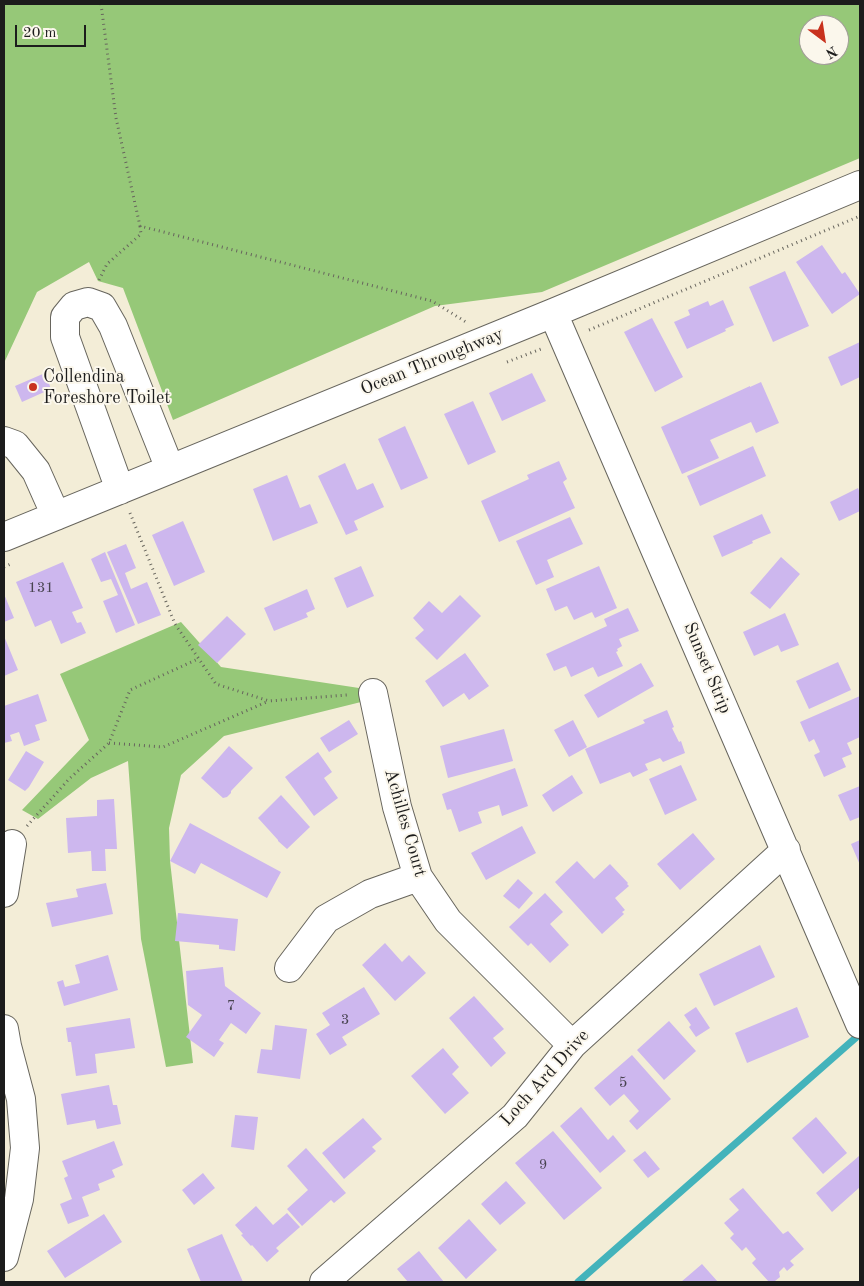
<!DOCTYPE html>
<html>
<head>
<meta charset="utf-8">
<style>
	body { margin:0 }
	#map { position:relative; width:864px; height:1286px; overflow:hidden; background:#f3edd7; font-family:"Old Standard TT",serif }
	canvas { display:block }
	.frame { position:absolute; inset:0; border:5px solid #1c1c1c; pointer-events:none }
	.north { position:absolute; left:799px; top:15px; width:50px; height:50px; box-sizing:border-box; background:#fbf7ec; border:1px solid #a29f99; border-radius:50%; rotate:149deg; font-size:14px; font-weight:700; line-height:20px; text-align:center; color:#1c1c1c }
	.north::after { content:''; display:block; margin:auto; width:18px; height:22px; background:#c8321e; clip-path:polygon(50% 0,100% 100%,50% 72%,0 100%) }
	.scale { position:absolute; left:15px; top:25px; width:71px; height:22px; box-sizing:border-box; border:2px solid #1c1c1c; border-top:0; padding-left:6px; font-size:15px; line-height:18px; white-space:nowrap; color:#1c1c1c; -webkit-text-stroke:4px #fbf7ec; paint-order:stroke }
</style>
</head>
<body>
<div id="map">
<canvas width="864" height="1286"></canvas>
<div class="frame"></div>
<div class="north">N</div>
<div class="scale">20 m</div>
</div>
<script>
const ctx = document.querySelector('canvas').getContext('2d');
ctx.lineJoin = 'round';
function fill(path, color) { ctx.fillStyle = color; ctx.fill(path, 'evenodd'); }
const toPath = rows => new Path2D(rows.map(r => 'M' + r).join(''));
function trace(path, color, width, dash) { ctx.strokeStyle = color; ctx.lineWidth = width; ctx.lineCap = dash ? 'butt' : 'round'; ctx.setLineDash(dash || []); ctx.stroke(path); }
function label(font, color, halo, rows, align = 'center') {
  ctx.font = font + ' "Old Standard TT",serif'; ctx.lineWidth = 4; ctx.setLineDash([]); ctx.textBaseline = 'middle'; ctx.strokeStyle = halo; ctx.fillStyle = color; for (const [text, x, y, turn = 0] of rows) {
    ctx.save(); ctx.translate(x, y); ctx.rotate((+turn || 0) * Math.PI / 180); ctx.textAlign = isNaN(turn) ? turn : align; if (halo) ctx.strokeText(text, 0, 0); ctx.fillText(text, 0, 0); ctx.restore();
  }
}
fill(toPath([
	[4,4,860,4,860,158,542,292,435,306,173,420,123,288,98,281,89,262,37,292,4,363],
	[809,25,839,25,839,55,809,55],
	[181,622,221,667,359,688,361,702,224,736,181,775,169,828,170,861,193,1063,166,1067,141,939,128,761,91,778,38,819,22,810,89,740,60,674]
]), '#96c878');
trace(toPath([
	[578,1282,860,1034]
]), '#43b3bb', 7);
fill(toPath([
	[822,245,842,274,845,272,860,294,832,314,796,262],
	[785,271,809,326,773,342,749,287],
	[723,300,734,325,725,329,726,331,687,349,674,322,690,315,688,310,708,301,710,306],
	[652,318,683,377,655,392,624,332],
	[860,342,860,377,841,386,828,357],
	[45,373,51,389,22,402,15,386],
	[532,373,546,401,502,421,489,393],
	[761,382,779,423,756,433,751,422,710,440,719,458,682,474,661,427,750,386,750,387],
	[473,401,496,452,468,465,444,414],
	[405,426,428,478,401,490,378,439],
	[753,446,766,476,700,506,687,476],
	[559,461,567,479,563,482,575,508,499,542,481,501,529,479,527,475],
	[345,463,357,490,373,483,384,507,354,521,358,530,346,535,318,476],
	[287,475,300,508,310,504,318,523,273,541,253,489],
	[858,488,860,493,860,511,839,521,830,502],
	[762,514,771,533,752,541,753,543,722,557,713,536],
	[570,517,583,544,547,560,554,577,536,585,516,541],
	[183,521,205,572,174,586,152,535],
	[126,544,136,568,125,573,131,589,147,582,161,615,138,624,107,552],
	[105,552,135,625,116,633,103,601,118,595,111,579,101,582,91,559],
	[781,557,800,574,770,609,750,593],
	[63,562,83,608,72,612,77,623,81,622,86,633,61,644,51,620,35,627,16,582],
	[361,566,374,596,347,608,334,578],
	[599,566,617,608,595,618,592,612,574,620,567,606,555,611,546,589],
	[307,589,315,609,306,613,308,617,274,631,264,608],
	[4,594,14,618,4,622],
	[460,595,481,616,437,660,415,638,424,630,413,618,429,601,442,613],
	[628,608,639,631,619,639,622,646,617,649,618,651,616,652,623,666,598,677,593,667,571,677,566,666,554,671,546,654,607,626,604,619],
	[785,613,799,645,781,652,778,645,754,656,743,632],
	[227,616,246,634,217,663,198,645],
	[4,636,18,670,4,676],
	[465,653,489,686,469,700,464,693,443,707,425,681],
	[838,662,851,690,809,709,796,681],
	[641,663,654,686,598,718,584,695],
	[38,694,47,721,35,725,40,740,24,746,19,732,10,735,12,741,4,743,4,706],
	[860,696,860,737,847,743,852,754,842,758,846,767,824,777,814,755,820,752,814,739,809,742,800,722],
	[667,710,674,727,672,728,679,742,681,741,685,753,663,762,660,758,645,764,648,770,633,777,630,772,600,784,585,749,645,723,643,720],
	[349,720,358,734,329,752,320,738],
	[573,720,587,747,569,757,554,730],
	[504,729,513,761,448,778,440,746],
	[229,746,253,768,231,791,231,793,227,797,223,798,201,778],
	[26,751,44,762,29,787,25,791,8,780],
	[318,752,332,772,324,778,338,798,314,816,285,777],
	[681,765,697,800,665,815,649,779],
	[515,768,528,806,502,816,499,805,478,812,482,823,459,832,451,809,447,810,442,794],
	[572,775,583,793,553,812,542,795],
	[860,786,860,817,850,821,838,795],
	[281,795,310,827,287,849,278,841,278,840,258,818],
	[114,799,117,849,105,849,106,871,92,871,91,851,68,853,66,818,97,816,97,800],
	[190,823,281,872,267,898,201,863,195,874,170,861],
	[522,826,536,853,486,880,471,853],
	[693,833,715,859,680,890,657,864],
	[860,840,860,865,851,844],
	[577,861,594,879,610,864,628,883,627,884,629,886,615,898,625,910,622,912,624,914,602,934,555,882],
	[518,879,533,893,519,909,503,896],
	[106,883,113,914,52,927,46,903,78,897,76,889],
	[545,893,563,912,550,924,569,945,550,963,531,943,528,946,509,927],
	[178,913,238,919,235,951,219,949,219,945,175,941],
	[385,943,402,962,409,955,426,973,395,1001,362,965],
	[760,945,775,977,714,1006,699,974],
	[108,955,118,990,64,1006,57,982,63,980,65,987,80,983,75,965],
	[223,967,225,986,261,1013,246,1034,231,1023,219,1040,224,1043,214,1057,186,1037,202,1015,188,1005,186,971],
	[364,987,380,1014,342,1037,347,1045,330,1055,316,1034,330,1025,322,1013],
	[474,996,504,1029,493,1038,506,1053,491,1067,449,1018],
	[696,1007,710,1028,696,1037,689,1027,691,1025,684,1015],
	[797,1007,809,1037,747,1063,735,1033],
	[130,1018,135,1048,95,1054,97,1073,76,1076,71,1042,68,1042,66,1028],
	[669,1021,696,1051,664,1080,637,1050],
	[275,1025,307,1029,300,1079,257,1073,261,1049,272,1050],
	[443,1048,459,1067,452,1074,469,1093,445,1114,411,1076],
	[632,1055,671,1099,637,1130,629,1121,639,1111,624,1094,610,1106,594,1088],
	[109,1085,113,1105,117,1105,121,1124,97,1129,95,1120,67,1125,61,1094],
	[581,1107,608,1140,613,1135,626,1151,600,1173,560,1126],
	[235,1115,258,1117,254,1150,231,1147],
	[816,1117,847,1153,823,1174,792,1138],
	[363,1118,382,1139,372,1147,376,1151,344,1179,322,1153],
	[553,1131,602,1188,564,1220,515,1163],
	[114,1141,123,1165,112,1170,115,1177,98,1184,100,1190,82,1197,89,1216,68,1224,60,1204,72,1199,64,1178,68,1176,62,1161],
	[306,1148,346,1193,334,1203,331,1200,302,1226,287,1209,308,1190,287,1166],
	[645,1151,660,1169,648,1178,633,1160],
	[859,1156,860,1158,860,1187,832,1212,816,1193],
	[203,1173,215,1188,194,1205,182,1190],
	[506,1181,526,1203,500,1225,481,1204],
	[743,1188,783,1234,788,1231,804,1249,790,1261,794,1265,787,1271,784,1267,779,1272,780,1277,775,1281,769,1282,752,1263,756,1259,746,1247,742,1251,730,1238,734,1234,724,1223,739,1210,729,1199],
	[256,1206,273,1225,287,1213,300,1227,276,1248,279,1251,267,1262,252,1245,251,1246,241,1235,243,1234,235,1225],
	[104,1214,122,1242,65,1278,47,1251],
	[469,1219,497,1250,466,1279,438,1248],
	[222,1234,243,1282,201,1282,187,1249],
	[419,1251,444,1282,408,1282,397,1269],
	[702,1264,718,1282,681,1282]
]), '#cdb7ee');
const minor = toPath([
	[553,313,860,1024],
	[4,441,15,445,36,471,56,516],
	[120,490,65,337,65,317,74,306,88,302,102,307,113,326,170,469],
	[4,537,553,313,860,185],
	[373,693,397,807,418,877,448,921,572,1045],
	[4,893,12,844],
	[289,968,326,919,370,894,418,877],
	[4,1029,7,1046,21,1099,25,1148,19,1199,4,1257],
	[324,1282,515,1116,572,1045,786,850]
]);
trace(minor, '#67655d', 30);
trace(toPath([
	[101,4,116,118,140,226,432,301,466,322],
	[99,280,107,264,141,234,140,226],
	[589,330,860,216],
	[507,362,541,349],
	[130,513,175,624,216,684,269,701,347,695],
	[4,567,13,563],
	[109,743,163,747,269,701],
	[27,826,69,779,109,743,130,690,198,659]
]), '#67655d', 3, [1, 4]);
trace(minor, '#fff', 28);
for (const [x, y, r, color] of [
	[33,387,5,"#c8321e"]
]) { const dot = new Path2D(); dot.arc(x, y, r, 0, 2 * Math.PI); ctx.fillStyle = color; ctx.fill(dot); trace(dot, '#fbf7ec', 2); }
label('15px', '#484350', null, [
	["131",41,588],
	["7",231,1006],
	["3",345,1020],
	["5",623,1083],
	["9",543,1165]
]);
label('18px', '#1c1c1c', '#fbf7ec', [
	["Ocean Throughway",432,362,-22],
	["Sunset Strip",707,668,67],
	["Achilles Court",405,823,74],
	["Loch Ard Drive",545,1078,-48]
]);
label('18px', '#1c1c1c', '#fbf7ec', [
	["Collendina",43,377],
	["Foreshore Toilet",43,398]
], 'left');
</script>
</body>
</html>
